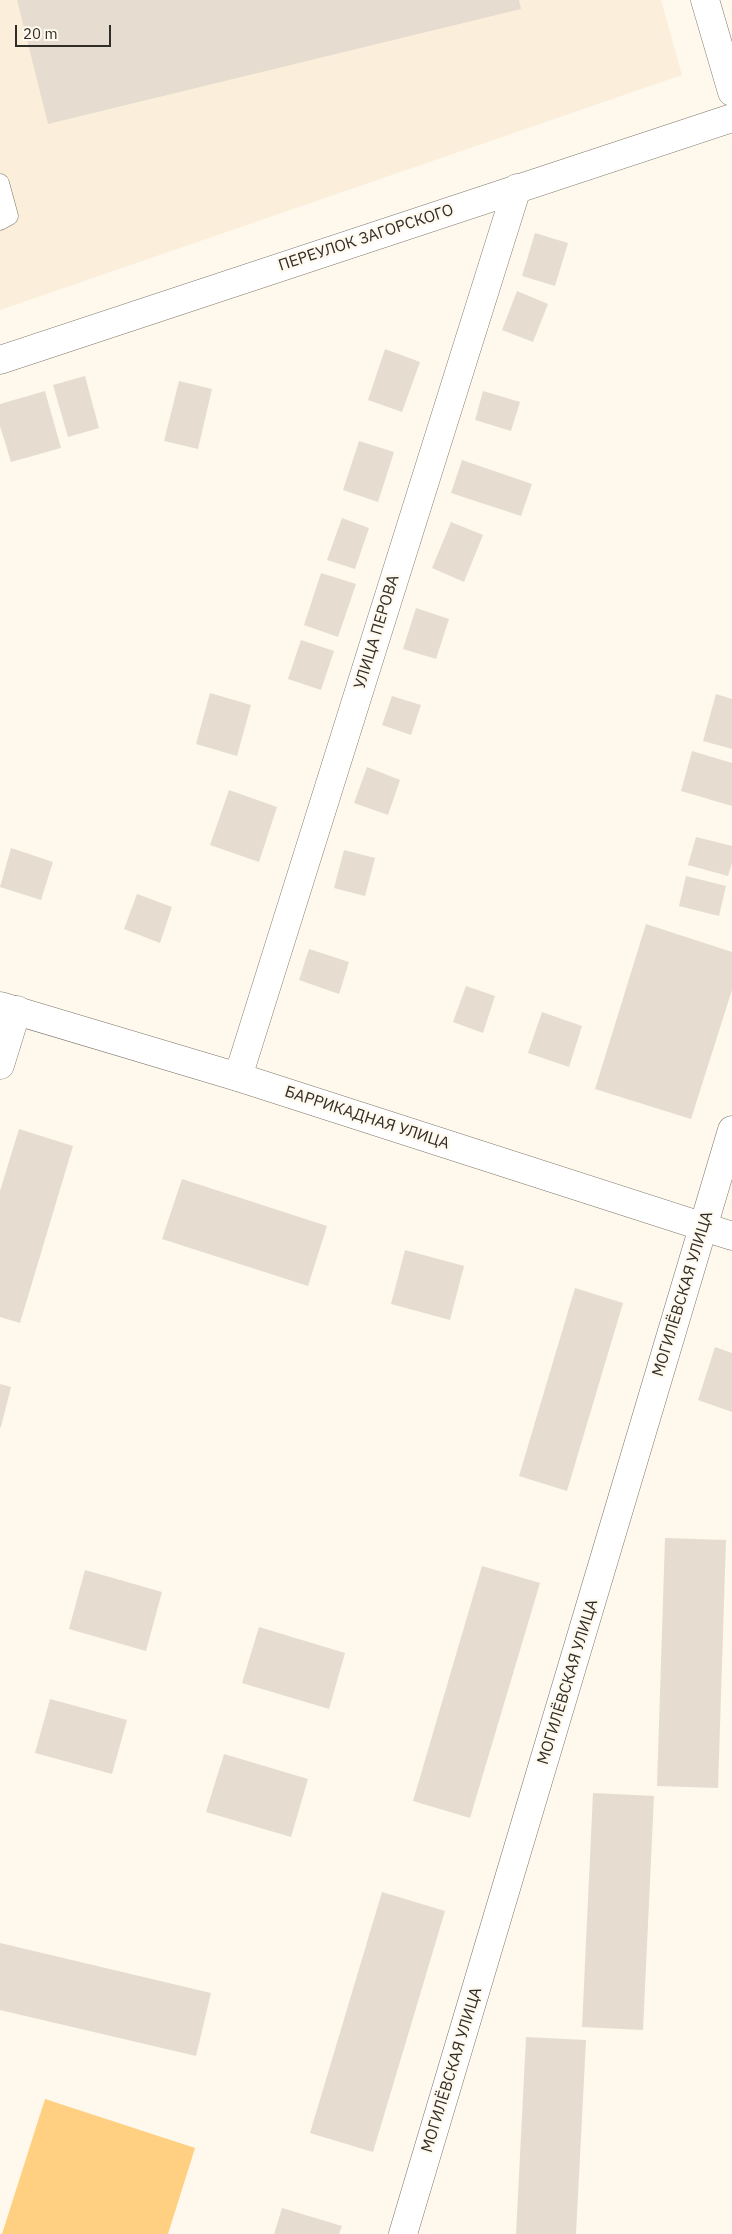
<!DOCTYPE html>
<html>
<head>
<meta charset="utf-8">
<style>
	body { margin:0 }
	#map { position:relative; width:732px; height:2234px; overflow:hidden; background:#fef8ed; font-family:"IBM Plex Sans",sans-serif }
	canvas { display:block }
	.scale { position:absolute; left:15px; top:25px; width:96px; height:22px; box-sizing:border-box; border:2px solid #302d28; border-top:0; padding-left:6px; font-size:15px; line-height:18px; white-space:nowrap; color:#302d28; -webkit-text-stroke:4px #fef8ed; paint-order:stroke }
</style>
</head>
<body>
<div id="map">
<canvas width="732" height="2234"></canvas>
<div class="scale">20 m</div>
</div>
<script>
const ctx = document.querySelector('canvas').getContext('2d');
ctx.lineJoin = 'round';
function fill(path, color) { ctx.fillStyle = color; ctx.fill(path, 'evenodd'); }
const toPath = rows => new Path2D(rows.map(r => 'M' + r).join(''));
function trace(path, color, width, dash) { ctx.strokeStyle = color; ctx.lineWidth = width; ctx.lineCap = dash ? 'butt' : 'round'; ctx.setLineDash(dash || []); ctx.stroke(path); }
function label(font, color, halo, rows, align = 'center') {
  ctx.font = font + ' "IBM Plex Sans",sans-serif'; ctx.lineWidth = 4.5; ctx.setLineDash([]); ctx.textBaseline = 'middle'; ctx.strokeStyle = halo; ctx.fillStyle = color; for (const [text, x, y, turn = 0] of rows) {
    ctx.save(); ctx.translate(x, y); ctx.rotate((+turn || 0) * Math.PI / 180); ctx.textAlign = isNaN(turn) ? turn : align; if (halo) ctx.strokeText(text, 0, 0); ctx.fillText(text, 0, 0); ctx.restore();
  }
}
fill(toPath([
	[0,0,661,0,682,75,0,310]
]), '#fbefdb');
fill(toPath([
	[45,2099,195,2148,168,2234,2,2234]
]), '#ffd081');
fill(toPath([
	[17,0,519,0,521,9,48,124],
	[535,233,568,243,555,286,522,276],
	[517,291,548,304,533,342,502,330],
	[385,349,420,362,402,412,368,400],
	[85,376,99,428,68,437,53,385],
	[179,381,212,389,198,449,164,441],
	[45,391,61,448,11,462,0,426,0,404],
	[483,391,520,402,511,431,475,420],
	[359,441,394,452,378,502,343,490],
	[462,460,532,484,521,516,451,493],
	[342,518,369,528,355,569,327,560],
	[451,522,483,535,464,582,432,568],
	[321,573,356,584,338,637,304,625],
	[416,608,449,619,436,659,403,649],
	[301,640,334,651,321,690,288,679],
	[210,693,251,705,237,756,196,744],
	[716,694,732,699,732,749,703,741],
	[392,696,421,705,411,735,382,725],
	[692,751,732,763,732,806,681,791],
	[367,767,400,780,388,815,354,803],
	[229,790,277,807,259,862,210,845],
	[696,837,732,846,732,863,728,876,688,865],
	[11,848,53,862,41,900,0,887],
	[344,850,375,858,365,896,334,888],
	[686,876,726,886,719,916,679,906],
	[137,894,172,907,160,943,124,929],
	[646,924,732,952,732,990,691,1119,595,1089],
	[309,949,349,962,339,994,299,980],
	[466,986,495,996,483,1033,453,1022],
	[542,1012,582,1026,569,1067,528,1053],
	[19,1129,73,1146,20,1323,0,1317,0,1191],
	[182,1179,327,1226,308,1286,162,1239],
	[405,1250,464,1266,450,1320,391,1304],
	[575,1288,623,1303,567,1491,519,1476],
	[715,1347,732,1353,732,1412,698,1400],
	[0,1384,11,1387,1,1427,0,1427],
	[665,1538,726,1540,718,1788,657,1786],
	[482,1566,540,1583,470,1818,413,1801],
	[85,1570,162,1592,146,1651,69,1629],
	[259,1627,345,1653,329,1709,242,1683],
	[50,1699,127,1720,112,1774,35,1753],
	[224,1754,308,1779,291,1837,206,1812],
	[593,1793,654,1796,643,2030,582,2027],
	[382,1892,445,1911,373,2152,310,2133],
	[0,1943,211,1993,196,2056,0,2010],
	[526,2037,586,2040,576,2234,516,2234],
	[282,2208,342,2226,339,2234,274,2234]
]), '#e6ddd0');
const service = toPath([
	[0,183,9,216,0,221]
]);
const minor = toPath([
	[705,0,732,92],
	[0,360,732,118],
	[0,1065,17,1010],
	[238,1077,517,188],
	[403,2234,732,1130]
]);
const secondary = toPath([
	[0,1006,238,1077,732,1236]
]);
trace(service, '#7d766a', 19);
trace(minor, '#7d766a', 29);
trace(secondary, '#7d766a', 29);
trace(service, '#fff', 18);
trace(minor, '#fff', 28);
trace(secondary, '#fff', 28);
label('16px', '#302d28', '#fef8ed', [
	["ПЕРЕУЛОК ЗАГОРСКОГО",366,238,-18],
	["УЛИЦА ПЕРОВА",377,632,-73],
	["БАРРИКАДНАЯ УЛИЦА",367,1118,18],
	["МОГИЛЁВСКАЯ УЛИЦА",683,1294,-73],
	["МОГИЛЁВСКАЯ УЛИЦА",568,1682,-73],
	["МОГИЛЁВСКАЯ УЛИЦА",452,2070,-73]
]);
</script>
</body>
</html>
